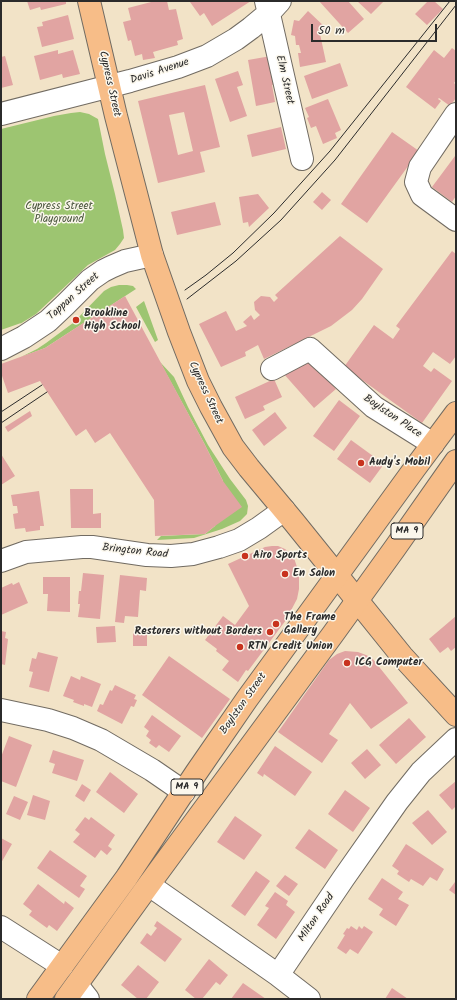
<!DOCTYPE html>
<html>
<head>
<meta charset="utf-8">
<style>
	body { margin:0 }
	#map { position:relative; width:457px; height:1000px; overflow:hidden; background:#f2e3c7; font-family:Kalam,sans-serif }
	canvas { display:block }
	.frame { position:absolute; inset:0; border:2px solid #2b2b2b; pointer-events:none }
	.scale { position:absolute; left:311px; top:24px; width:126px; height:18px; box-sizing:border-box; border:2px solid #2b2b2b; border-top:0; padding-left:5px; font-size:12px; line-height:14px; white-space:nowrap; color:#2b2b2b; -webkit-text-stroke:3px #fbf7ec; paint-order:stroke }
</style>
</head>
<body>
<div id="map">
<canvas width="457" height="1000"></canvas>
<div class="frame"></div>
<div class="scale">50 m</div>
</div>
<script>
const ctx = document.querySelector('canvas').getContext('2d');
ctx.lineJoin = 'round';
function fill(path, color) { ctx.fillStyle = color; ctx.fill(path, 'evenodd'); }
const toPath = rows => new Path2D(rows.map(r => 'M' + r).join(''));
function trace(path, color, width, dash) { ctx.strokeStyle = color; ctx.lineWidth = width; ctx.lineCap = dash ? 'butt' : 'round'; ctx.setLineDash(dash || []); ctx.stroke(path); }
function label(font, color, halo, rows, align = 'center') {
  ctx.font = font + ' Kalam,sans-serif'; ctx.lineWidth = 3; ctx.setLineDash([]); ctx.textBaseline = 'middle'; ctx.strokeStyle = halo; ctx.fillStyle = color; for (const [text, x, y, turn = 0] of rows) {
    ctx.save(); ctx.translate(x, y); ctx.rotate((+turn || 0) * Math.PI / 180); ctx.textAlign = isNaN(turn) ? turn : align; if (halo) ctx.strokeText(text, 0, 0); ctx.fillText(text, 0, 0); ctx.restore();
  }
}
fill(toPath([
	[80,112,89,114,98,119,105,154,115,194,123,230,124,238,120,244,115,250,88,265,36,314,20,324,21,323,1,330,1,129,54,116,71,113],
	[119,285,127,285,133,286,136,289,45,348,21,357,37,349,46,343,73,323,104,291,111,287],
	[144,301,158,340,155,342,136,307],
	[160,362,174,377,188,407,208,445,230,479,246,500,248,506,247,514,240,521,222,529,194,538,157,540,161,536,205,534,215,526,223,481,204,443]
]), '#9dc571');
fill(toPath([
	[27,1,66,1,66,4,41,10,40,7,30,10],
	[155,1,167,1,169,10,176,9,183,39,177,41,178,45,153,52,155,58,143,60,142,54,135,56,131,40,128,41,123,22,131,20,128,8],
	[191,1,251,1,212,26,204,13,200,16,190,2],
	[319,1,348,1,364,19,348,33],
	[357,1,384,1,371,14],
	[428,1,434,1,443,9,427,25,415,14],
	[308,11,326,28,320,34,326,62,300,67,298,53,301,53,299,45,296,45,295,36,291,35,294,20,299,21],
	[68,15,74,39,42,47,37,27,43,26,42,22],
	[452,48,456,51,456,80,454,83,456,85,456,98,450,106,439,98,438,99,441,101,435,109,406,87,434,50,444,58],
	[58,50,58,54,73,50,80,74,63,78,62,74,40,80,34,56],
	[5,56,13,85,1,88,1,57],
	[271,56,276,84,272,85,275,102,256,106,248,60],
	[340,63,348,86,312,99,304,76],
	[238,71,243,85,237,87,247,116,230,122,215,79],
	[205,85,220,147,200,152,205,172,158,183,138,101],
	[184,112,193,151,178,155,169,115],
	[328,99,341,130,335,133,337,138,323,144,316,126,311,128,307,118,309,117,305,108],
	[281,127,286,149,252,157,247,135],
	[392,132,419,151,367,223,341,204],
	[455,156,456,157,456,196,452,202,432,187],
	[322,192,331,200,322,210,313,202],
	[258,194,269,208,249,227,248,222,243,223,239,197],
	[215,202,221,225,177,235,171,212],
	[340,236,383,269,362,299,352,310,331,326,264,359,258,345,245,352,246,356,221,367,199,324,226,311,236,331,247,326,243,322,251,315,254,320,260,315,255,310,254,302,261,296,270,297,274,302,278,298,275,295],
	[452,251,456,254,456,356,450,364,433,352,423,366,431,372,434,368,452,381,422,423,344,367,374,325,393,339,400,329,396,326],
	[125,296,204,443,223,481,242,507,215,526,205,534,155,536,154,500,110,433,95,443,86,429,76,436,40,381,8,393,1,373,1,364,45,348],
	[304,355,336,389,314,408,283,373],
	[274,379,282,397,263,406,265,410,245,419,235,397],
	[339,400,360,416,334,451,313,436],
	[30,411,32,416,8,432,5,427],
	[275,412,287,428,264,446,252,430],
	[351,440,384,464,370,483,337,459],
	[1,454,15,476,1,485],
	[70,489,93,489,93,514,101,513,101,528,71,528],
	[39,491,44,526,40,526,40,530,26,532,25,528,15,529,13,514,18,513,17,506,13,506,11,495],
	[272,546,278,546,285,549,290,553,294,558,299,573,299,589,297,599,286,620,248,671,246,670,238,682,222,670,229,661,216,651,217,649,205,640,223,616,235,625,249,606,228,564,265,547],
	[83,573,104,575,100,619,78,617,80,604,78,604,79,591,81,591],
	[120,575,147,578,146,591,140,590,138,617,125,616,124,623,115,622],
	[43,577,70,577,70,612,47,611,48,594,43,594],
	[19,582,28,603,1,615,1,588,12,583,13,585],
	[456,616,456,647,451,651,448,647,440,653,429,639],
	[115,626,116,642,97,643,96,627],
	[1,631,6,632,5,638,8,639,5,665,1,664],
	[147,632,147,646,133,646,133,633],
	[345,651,358,652,366,655,372,658,408,703,371,729,350,703,329,734,338,740,322,763,278,732,329,660,337,654],
	[38,652,58,657,49,692,29,687,33,672,29,671,32,658,36,659],
	[169,656,230,699,202,738,142,695],
	[71,676,80,680,81,676,101,684,92,707,84,704,84,706,73,702,74,700,63,696],
	[115,685,136,695,134,699,137,700,134,707,131,706,122,724,97,711,100,704,103,705,110,690,112,691],
	[152,715,181,736,169,752,159,745,156,748,149,743,151,740,146,736,149,731,144,727],
	[409,718,426,737,396,764,379,745],
	[9,736,32,745,16,787,1,781,1,757],
	[275,746,312,772,295,796,264,774,263,777,257,773],
	[367,749,381,765,365,779,351,763],
	[53,750,84,760,77,781,52,773,55,764,49,762],
	[110,772,138,794,124,813,96,792],
	[456,781,456,806,452,810,439,795],
	[82,784,91,790,84,802,75,796],
	[345,790,370,808,353,832,328,814],
	[33,795,50,801,45,820,27,815],
	[14,796,28,802,20,820,6,814],
	[428,810,447,832,432,845,412,823],
	[235,816,262,835,244,860,217,842],
	[85,817,89,820,91,817,115,835,108,846,112,849,107,855,101,850,95,858,73,842,80,834,75,830],
	[309,829,338,850,325,869,295,848],
	[1,838,12,844,1,863],
	[406,844,444,869,437,881,430,877,423,886,411,879,409,882,397,874,399,871,392,866],
	[50,850,87,876,80,886,85,889,79,898,37,868],
	[256,871,270,881,245,916,231,906],
	[285,875,298,884,289,896,276,886],
	[382,878,403,892,398,899,409,905,396,926,379,915,383,909,368,899],
	[455,882,456,882,456,895,449,890],
	[38,884,64,904,65,901,74,908,57,931,49,925,47,928,29,915,32,911,23,904],
	[275,892,288,901,286,905,295,912,276,939,257,925,269,908,265,906],
	[157,921,182,939,165,962,140,943,147,933,151,936,157,928,154,926],
	[351,926,357,930,359,926,362,929,364,926,373,932,358,954,350,949,346,954,337,948,345,935,343,934,347,928,349,929],
	[209,959,228,975,220,985,216,982,202,999,196,999,185,990],
	[138,965,159,982,146,999,138,999,121,985],
	[243,983,266,999,231,999],
	[392,988,408,999,385,999]
]), '#e1a4a2');
const minor = toPath([
	[266,1,302,159],
	[1,114,130,81,178,67,207,56,236,39,251,28,269,13,280,1],
	[456,114,420,167,416,182,422,195,456,220],
	[1,349,24,337,48,321,65,305,90,280,103,271,111,267,125,261,152,255],
	[272,369,310,349,374,407,433,444],
	[1,561,26,552,82,547,92,547,147,555,171,556,193,554,219,547,239,540,259,528,284,510],
	[1,710,48,720,73,728,101,740,152,770,184,792],
	[149,885,278,975,343,879,397,802,421,772,456,739],
	[1,927,62,966],
	[278,975,309,999],
	[77,985,88,999]
]);
const major = toPath([
	[89,1,116,116,152,255,179,332,198,381,211,407,233,447,249,468,294,522,402,656,456,715]
]);
const highway = toPath([
	[38,999,127,877,196,773,247,699,415,468,456,413],
	[66,999,158,872,333,634,395,548,456,461]
]);
trace(minor, '#716b62', 24);
trace(major, '#716b62', 24);
trace(highway, '#716b62', 24);
trace(minor, '#fff', 22);
trace(major, '#f7bd88', 22);
trace(highway, '#f7bd88', 22);
trace(toPath([
	[185,290,206,275,233,253,274,213,330,151,450,1],
	[187,299,236,261,281,220,335,160,456,5],
	[1,412,42,385],
	[1,423,47,392]
]), '#2b2b2b', 1);
for (const [x, y, r, color] of [
	[76,320,4,"#c8321e"],
	[361,463,4,"#c8321e"],
	[245,556,4,"#c8321e"],
	[285,574,4,"#c8321e"],
	[276,624,4,"#c8321e"],
	[270,632,4,"#c8321e"],
	[240,647,4,"#c8321e"],
	[347,663,4,"#c8321e"]
]) { const dot = new Path2D(); dot.arc(x, y, r, 0, 2 * Math.PI); ctx.fillStyle = color; ctx.fill(dot); trace(dot, '#fbf7ec', 1.5); }
for (const [x, y, w] of [
	[407,531,32],
	[187,787,32]
]) { const box = new Path2D(); box.roundRect(x - w / 2, y - 8, w, 16, 3); ctx.fillStyle = '#fbf7ec'; ctx.fill(box); trace(box, '#2b2b2b', 1); }
label('bold 10px', '#2b2b2b', null, [
	["MA 9",407,531],
	["MA 9",187,787]
]);
label('11px', '#2b2b2b', '#fbf7ec', [
	["Davis Avenue",160,72,-18],
	["Elm Street",284,80,77],
	["Cypress Street",109,84,77],
	["Tappan Street",74,297,-42],
	["Cypress Street",205,393,65],
	["Boylston Place",392,417,34],
	["Brington Road",135,552,6],
	["Boylston Street",244,704,-55],
	["Milton Road",317,918,-56]
]);
label('11px', '#4d5940', '#fbf7ec', [
	["Cypress Street",59,207],
	["Playground",59,220]
]);
label('bold 11px', '#2b2b2b', '#fbf7ec', [
	["Brookline",84,314],
	["High School",84,327],
	["Audy's Mobil",369,463],
	["Airo Sports",253,556],
	["En Salon",293,574],
	["The Frame",284,618],
	["Gallery",284,631],
	["Restorers without Borders",262,632,"right"],
	["RTN Credit Union",248,647],
	["ICG Computer",355,663]
], 'left');
</script>
</body>
</html>
